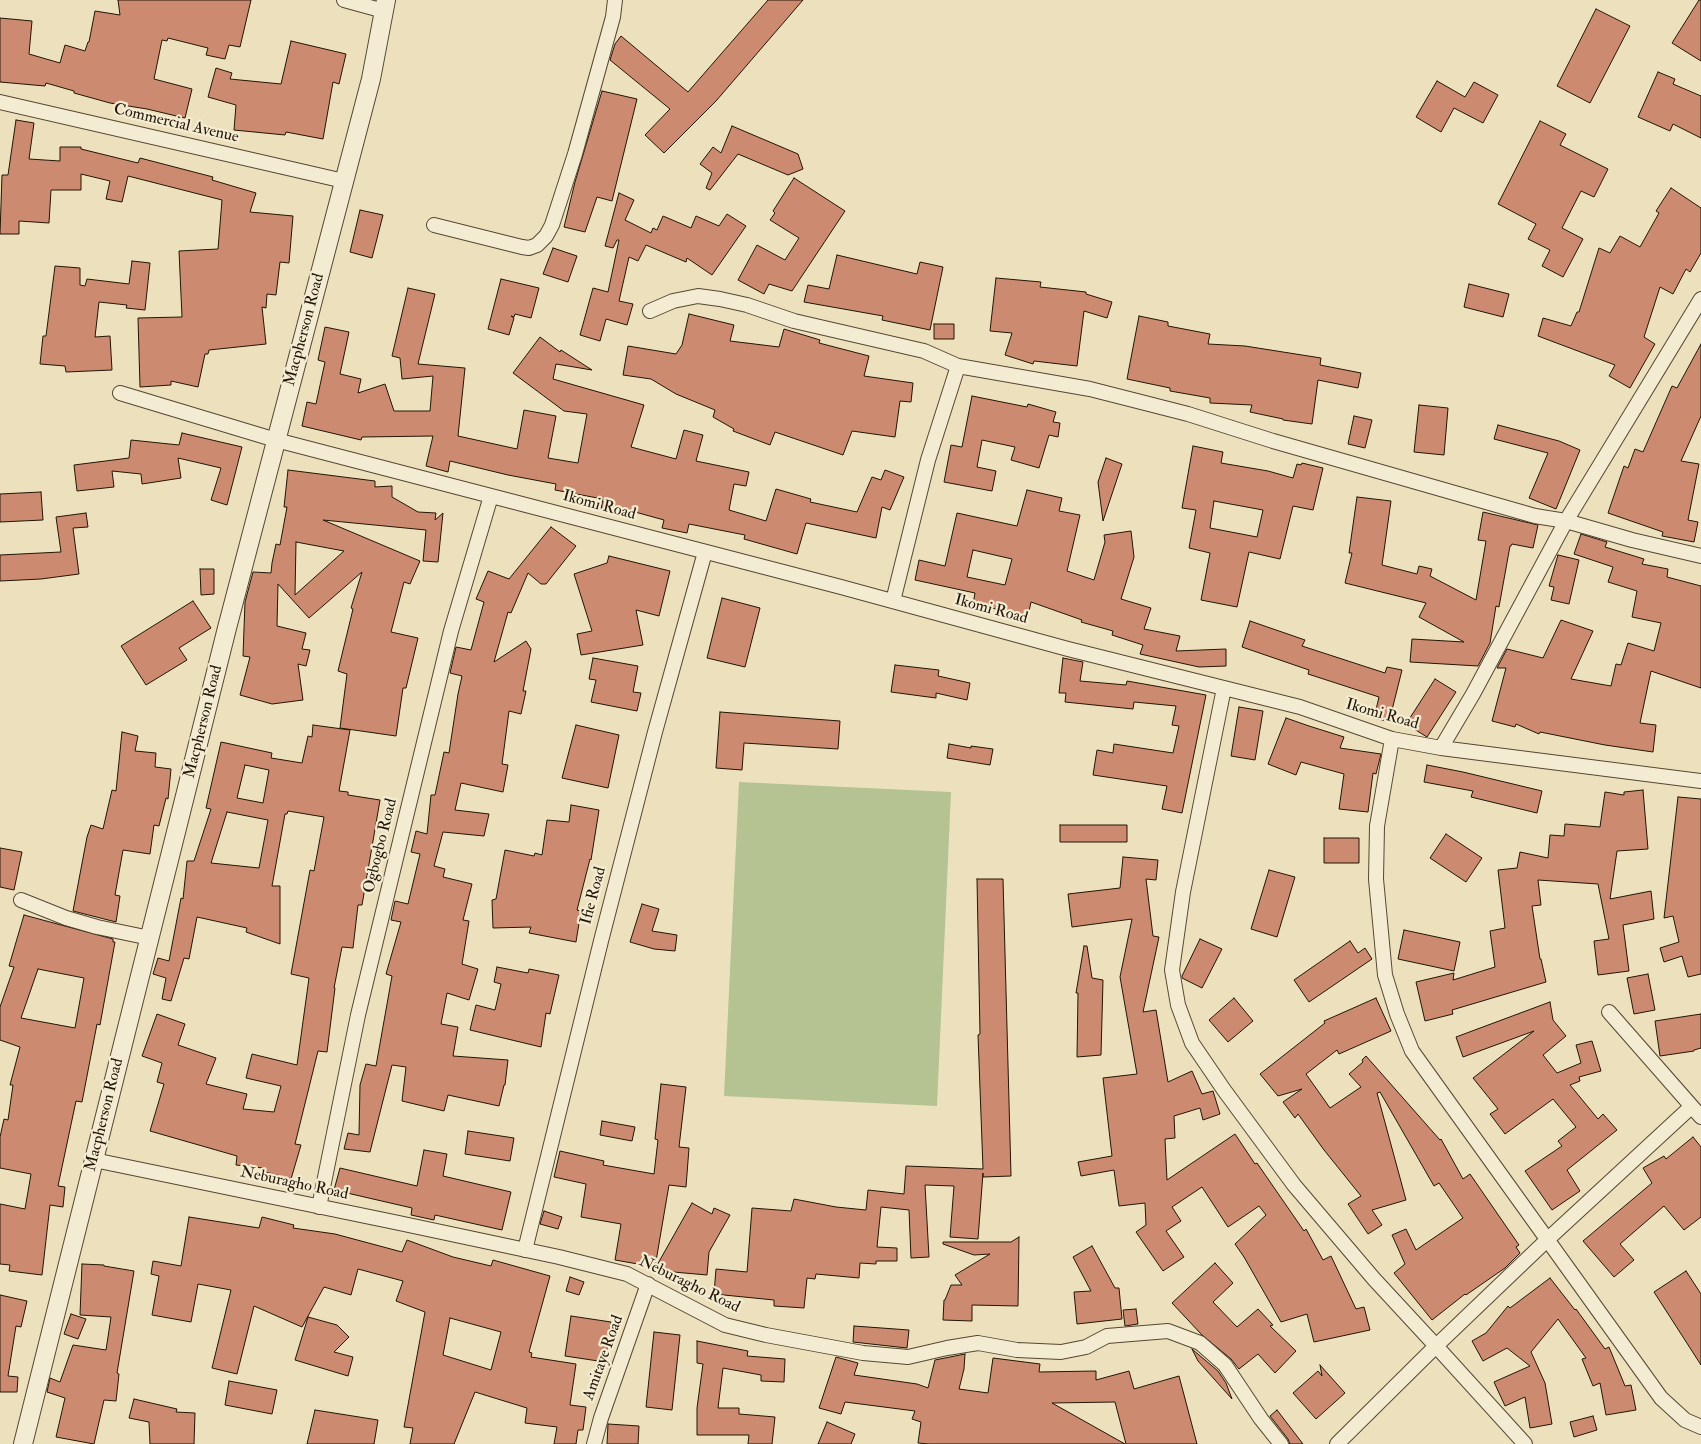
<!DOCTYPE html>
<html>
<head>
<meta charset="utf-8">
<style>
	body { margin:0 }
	canvas { display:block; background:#ece1bc }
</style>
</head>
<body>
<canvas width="1701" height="1444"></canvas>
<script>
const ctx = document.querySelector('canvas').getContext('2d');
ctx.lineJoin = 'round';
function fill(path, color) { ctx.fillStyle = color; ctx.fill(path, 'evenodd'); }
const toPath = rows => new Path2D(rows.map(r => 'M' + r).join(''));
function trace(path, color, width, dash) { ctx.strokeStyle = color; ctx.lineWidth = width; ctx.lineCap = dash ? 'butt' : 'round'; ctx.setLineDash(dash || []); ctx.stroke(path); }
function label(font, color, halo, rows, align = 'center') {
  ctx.font = font + ' "IM FELL Double Pica",serif'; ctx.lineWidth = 4.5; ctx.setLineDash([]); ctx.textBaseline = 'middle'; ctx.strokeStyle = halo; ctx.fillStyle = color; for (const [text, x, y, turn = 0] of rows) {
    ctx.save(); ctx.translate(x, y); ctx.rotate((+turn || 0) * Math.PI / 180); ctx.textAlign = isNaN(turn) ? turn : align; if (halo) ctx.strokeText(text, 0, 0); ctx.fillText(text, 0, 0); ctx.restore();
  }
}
fill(toPath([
	[739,782,951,792,937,1106,724,1096]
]), '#b5c393');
const building = toPath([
	[118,0,251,0,240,47,229,45,225,59,206,55,208,48,168,38,167,41,162,40,154,79,192,89,185,118,147,109,110,103,74,93,74,91,46,83,45,86,0,82,0,18,32,21,29,54,60,63,65,45,85,51,88,42,89,42,95,11,120,15,118,0],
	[768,0,803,0,716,101,664,153,645,135,670,109,610,60,615,44,621,36,688,92,768,0],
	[1699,0,1701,0,1701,61,1672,43,1699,0],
	[1596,9,1630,26,1590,103,1557,86,1596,9],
	[291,41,346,54,339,84,333,82,323,139,286,132,285,135,234,130,236,105,208,97,216,68,232,73,230,79,281,84,291,41],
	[1658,72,1675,79,1673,84,1701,96,1701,138,1673,124,1670,131,1638,117,1658,72],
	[1437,81,1465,97,1474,82,1498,95,1483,123,1454,108,1441,132,1416,117,1437,81],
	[602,91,637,99,612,201,597,197,585,232,564,227,575,182,602,91],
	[16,120,34,123,29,159,60,161,60,147,81,147,81,149,138,163,140,158,213,177,212,180,256,193,250,212,293,216,289,263,280,262,276,295,267,294,266,308,262,307,266,344,209,350,208,354,205,354,198,387,171,381,171,385,140,387,138,318,182,317,179,251,218,249,222,200,128,176,122,202,106,199,110,181,81,174,81,190,51,190,49,223,19,221,19,234,0,234,2,175,8,175,16,120],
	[1540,121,1566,134,1560,145,1608,169,1594,197,1581,191,1562,228,1583,239,1563,277,1542,266,1550,250,1528,239,1536,224,1498,204,1540,121],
	[732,126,798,154,803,169,788,175,738,154,710,190,706,188,712,173,700,164,713,147,721,153,732,126],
	[794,178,845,211,792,291,769,284,764,294,738,280,757,245,785,260,799,238,770,220,775,213,773,211,794,178],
	[1671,188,1701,208,1701,253,1690,272,1686,269,1673,294,1660,287,1644,337,1655,344,1630,388,1609,376,1615,365,1538,336,1543,318,1571,326,1577,312,1579,312,1599,248,1610,253,1620,236,1640,247,1659,213,1656,211,1671,188],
	[619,193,634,200,625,220,651,233,653,228,657,230,663,216,691,228,696,216,719,226,727,214,746,226,712,275,687,258,686,262,646,245,638,261,629,257,619,301,633,304,627,325,606,319,600,341,580,335,593,288,608,292,619,240,617,240,613,248,605,246,619,193],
	[360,210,383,215,372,258,350,252,360,210],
	[553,248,577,256,568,282,543,274,553,248],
	[837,255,917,274,920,262,943,267,930,330,882,320,883,316,804,302,808,285,829,289,837,255],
	[132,261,150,263,145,310,126,308,127,305,99,302,95,337,110,336,112,370,66,372,65,366,40,364,43,336,46,336,55,266,80,268,80,285,85,286,87,279,129,284,132,261],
	[996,278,1041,282,1040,287,1086,292,1086,294,1112,302,1107,318,1084,311,1077,366,1034,361,1033,364,1005,355,1012,333,990,331,996,278],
	[501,279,539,288,531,318,515,314,514,317,511,316,514,318,509,335,488,329,501,279],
	[1469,284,1509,294,1503,317,1464,307,1469,284],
	[408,288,435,294,418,364,465,368,458,436,517,449,524,410,556,416,548,458,578,463,587,414,564,411,513,373,540,337,560,352,561,350,592,370,556,364,553,379,644,405,631,447,676,459,684,430,703,435,696,461,749,472,746,486,734,484,729,510,766,521,776,489,811,499,810,502,857,512,872,477,881,480,885,470,904,477,890,510,882,507,876,538,806,523,797,554,744,539,745,535,689,524,687,533,662,528,664,520,617,507,616,511,601,509,603,499,555,490,556,484,508,475,450,461,448,472,426,466,433,436,362,437,361,440,302,426,307,402,316,404,325,362,318,360,325,327,349,332,340,374,361,379,358,393,385,384,394,411,430,411,433,376,402,379,400,358,392,356,408,288],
	[689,314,734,325,730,341,779,347,784,329,820,340,819,343,869,356,864,376,913,383,911,402,900,401,895,437,852,431,843,455,775,432,770,445,733,431,734,429,713,417,715,410,676,394,651,379,623,375,628,346,676,354,682,345,689,314],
	[1139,316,1168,322,1168,326,1210,334,1208,344,1245,346,1321,358,1320,365,1361,373,1358,388,1318,380,1312,424,1283,420,1283,419,1250,412,1252,405,1210,403,1210,398,1170,391,1170,388,1127,379,1139,316],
	[934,324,954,324,954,339,934,339,934,324],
	[1701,344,1701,416,1681,461,1699,464,1688,520,1698,522,1694,542,1662,536,1663,532,1608,513,1624,466,1628,468,1635,449,1643,452,1672,386,1677,388,1701,344],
	[972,396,1027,407,1028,404,1056,412,1053,422,1060,423,1058,437,1049,435,1039,468,1011,460,1015,447,982,440,977,467,996,471,992,491,944,482,951,445,962,447,972,396],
	[1419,405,1448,408,1444,455,1414,452,1419,405],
	[1354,416,1372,420,1365,448,1348,444,1354,416],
	[1498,425,1559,441,1580,450,1556,509,1529,498,1548,453,1494,439,1498,425],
	[182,433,242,447,227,505,211,500,221,468,178,458,181,478,142,484,141,474,112,471,114,487,77,491,74,465,129,458,131,440,179,445,182,433],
	[1193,446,1223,452,1221,463,1268,471,1293,478,1297,464,1301,465,1302,463,1323,468,1313,510,1293,506,1280,559,1249,552,1237,607,1201,600,1210,553,1189,548,1196,510,1182,508,1193,446],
	[1214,501,1263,510,1257,537,1210,528,1214,501],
	[1106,458,1122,464,1103,521,1098,482,1106,458],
	[288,470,375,481,375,487,392,486,392,497,418,512,436,513,435,520,443,513,438,562,423,561,426,530,323,520,420,561,410,584,404,582,391,632,418,638,406,688,403,688,396,736,340,728,347,674,338,671,353,609,351,608,362,572,309,618,278,584,277,626,306,633,302,649,310,650,306,666,298,664,303,700,272,704,240,695,250,657,243,656,245,602,253,572,271,573,272,563,276,544,280,545,287,507,284,507,288,470],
	[296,542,344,551,295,595,296,542],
	[1027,490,1062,498,1059,511,1080,515,1067,571,1094,580,1105,542,1104,535,1131,531,1134,557,1121,599,1151,608,1144,629,1180,636,1176,651,1226,649,1226,666,1199,667,1140,654,1143,645,1112,635,1113,631,1081,622,1082,620,1031,602,1028,616,973,604,975,593,915,580,919,560,945,566,957,513,1017,526,1027,490],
	[973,550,1012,559,1005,585,967,577,973,550],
	[41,492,43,520,0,522,0,494,41,492],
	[1357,497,1391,501,1382,565,1417,574,1419,566,1432,569,1430,576,1476,600,1486,541,1478,540,1483,512,1538,525,1533,548,1512,544,1511,546,1510,546,1499,607,1496,606,1490,643,1478,666,1410,662,1412,639,1464,642,1419,617,1426,603,1345,583,1352,553,1349,553,1357,497],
	[86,513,88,527,73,528,79,574,41,579,0,581,0,555,61,552,56,517,86,513],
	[551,527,576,546,546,584,541,584,528,573,511,613,508,612,494,662,526,641,531,649,523,691,526,691,521,714,509,711,502,764,508,765,503,792,461,783,455,810,489,814,484,836,443,832,434,866,445,869,443,877,472,884,463,920,469,921,462,964,478,969,469,1000,447,993,441,1024,458,1027,453,1056,508,1060,505,1085,504,1085,499,1106,448,1095,444,1111,402,1101,406,1067,392,1065,370,1152,344,1149,348,1133,359,1135,360,1085,366,1064,376,1066,392,976,386,974,401,922,391,920,395,901,408,904,420,854,411,852,416,831,427,834,431,795,435,795,444,752,449,753,458,694,462,676,450,673,456,647,471,650,484,602,476,599,488,571,509,579,551,527],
	[1581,534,1607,542,1605,547,1644,559,1642,564,1668,569,1667,577,1701,586,1701,688,1651,671,1640,723,1656,725,1653,752,1605,745,1540,732,1539,734,1516,724,1515,727,1492,721,1506,668,1497,668,1507,649,1543,658,1561,620,1593,631,1571,679,1611,686,1616,664,1621,665,1628,643,1654,651,1661,623,1632,617,1637,591,1608,582,1613,567,1574,554,1581,534],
	[1558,555,1579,560,1569,604,1551,600,1554,587,1549,586,1558,555],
	[609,556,670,571,659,616,636,610,643,645,581,655,577,634,592,631,574,574,607,563,609,556],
	[200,569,214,569,214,594,201,595,200,569],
	[722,598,760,608,745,667,707,658,722,598],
	[193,601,211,628,179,648,187,660,146,685,121,646,193,601],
	[1250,621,1305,640,1302,646,1385,673,1387,667,1402,670,1389,722,1374,718,1379,697,1308,674,1309,670,1242,647,1250,621],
	[593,658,638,666,633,692,641,693,637,711,591,702,596,680,589,679,593,658],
	[1063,658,1083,662,1080,681,1126,685,1127,681,1206,695,1182,813,1162,809,1167,786,1093,775,1097,750,1113,753,1114,744,1173,753,1179,726,1172,725,1176,706,1134,702,1133,709,1065,702,1066,693,1059,693,1063,658],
	[895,665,939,670,938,676,970,683,967,700,936,693,936,698,891,692,895,665],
	[1435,679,1456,692,1427,737,1406,724,1435,679],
	[1239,707,1263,711,1255,760,1231,756,1239,707],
	[720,712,840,721,838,749,744,743,742,770,716,768,720,712],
	[1286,718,1309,726,1344,737,1340,748,1381,754,1376,774,1373,773,1368,812,1339,809,1344,774,1301,762,1296,775,1268,764,1286,718],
	[313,725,350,730,339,791,348,792,348,795,380,800,362,905,358,905,353,948,342,947,334,988,335,988,327,1052,318,1051,295,1144,301,1145,291,1179,262,1171,263,1168,236,1165,237,1156,150,1131,164,1084,157,1082,162,1063,142,1056,157,1014,185,1024,178,1045,216,1058,206,1084,247,1094,243,1109,274,1112,281,1086,246,1078,252,1054,297,1065,309,978,291,974,310,870,314,871,324,817,288,811,287,814,285,814,272,886,280,886,280,944,246,932,247,928,197,917,189,959,184,958,171,1001,162,999,166,978,153,974,158,958,169,961,181,898,183,899,187,861,194,861,211,809,206,808,221,742,272,753,271,758,302,763,308,736,312,737,313,725],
	[245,765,269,770,263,803,237,798,245,765],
	[227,812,268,820,259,868,211,863,227,812],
	[576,725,619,735,608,788,562,778,576,725],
	[122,732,138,736,135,751,156,753,155,767,171,769,168,799,166,798,159,826,154,825,150,854,123,850,115,895,120,896,116,922,73,911,87,837,91,825,103,829,112,790,116,791,122,732],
	[949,744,971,748,971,746,993,749,990,765,947,758,949,744],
	[1427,765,1463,772,1542,791,1537,813,1471,797,1473,791,1424,782,1427,765],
	[1643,790,1648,849,1617,851,1610,899,1651,891,1654,919,1623,925,1629,971,1598,975,1594,941,1609,939,1598,884,1538,880,1541,905,1532,906,1540,959,1541,959,1546,982,1452,1010,1453,1014,1425,1021,1416,982,1454,973,1453,980,1495,967,1490,931,1505,928,1498,870,1517,868,1520,852,1548,858,1550,835,1564,836,1565,824,1600,827,1605,792,1624,795,1624,792,1643,790],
	[1678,797,1701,799,1701,974,1688,977,1682,956,1664,962,1660,948,1679,942,1673,916,1664,918,1678,797],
	[571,805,599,810,591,860,590,859,577,910,581,911,576,942,529,933,531,927,493,928,492,900,496,899,505,850,534,856,535,853,542,855,547,820,569,822,571,805],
	[1060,825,1127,825,1127,842,1060,842,1060,825],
	[1446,834,1482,858,1466,882,1430,858,1446,834],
	[1324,838,1359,838,1359,863,1324,863,1324,838],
	[0,848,22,852,14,890,0,887,0,848],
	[1123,857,1158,860,1156,880,1146,879,1153,936,1159,937,1143,1012,1156,1010,1168,1082,1192,1071,1202,1094,1213,1091,1220,1114,1203,1120,1200,1108,1174,1116,1175,1138,1165,1139,1167,1180,1235,1134,1255,1164,1257,1163,1304,1231,1306,1229,1323,1260,1331,1256,1356,1309,1364,1307,1370,1330,1314,1342,1307,1314,1281,1322,1244,1257,1235,1244,1266,1215,1259,1206,1228,1227,1202,1187,1172,1207,1181,1221,1166,1231,1184,1257,1163,1271,1136,1232,1146,1225,1145,1203,1119,1206,1114,1170,1081,1176,1078,1162,1112,1156,1103,1078,1137,1074,1120,977,1132,919,1072,927,1068,894,1120,888,1123,857],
	[1269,870,1295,877,1277,937,1251,929,1269,870],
	[977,879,1003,879,1011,1176,983,1177,983,1173,978,1239,950,1237,954,1186,925,1185,929,1257,911,1258,909,1210,881,1207,877,1247,897,1248,897,1261,876,1261,876,1264,860,1263,859,1278,816,1274,815,1279,807,1278,804,1308,774,1306,774,1300,714,1294,716,1269,747,1272,752,1208,791,1211,794,1199,836,1207,866,1210,868,1190,904,1194,906,1166,983,1169,978,1035,980,1034,977,879],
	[642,904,659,909,652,931,677,935,675,951,654,949,630,942,642,904],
	[24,915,113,939,113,942,115,942,100,1025,97,1024,82,1102,76,1101,58,1186,65,1187,63,1207,50,1205,42,1275,9,1271,10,1265,0,1264,0,1204,25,1209,31,1174,0,1168,0,1137,4,1119,8,1120,13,1085,10,1085,20,1047,0,1040,0,1007,14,967,9,966,24,915],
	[38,969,84,978,75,1028,21,1018,38,969],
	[1404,930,1460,942,1454,971,1398,959,1404,930],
	[1200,939,1222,949,1202,988,1182,978,1182,976,1200,939],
	[1350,941,1358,953,1365,948,1372,959,1309,1002,1294,980,1350,941],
	[1084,946,1087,946,1092,978,1103,980,1101,1055,1077,1057,1078,993,1076,993,1084,946],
	[497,967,528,973,529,969,559,975,550,1014,546,1013,541,1047,470,1030,476,1005,495,1010,501,984,494,982,497,967],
	[1648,974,1655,1010,1634,1014,1627,978,1648,974],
	[1234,998,1253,1021,1228,1042,1209,1020,1234,998],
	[1376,998,1391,1031,1339,1054,1337,1050,1306,1074,1330,1108,1361,1087,1349,1074,1363,1062,1362,1060,1366,1056,1440,1140,1441,1139,1463,1179,1470,1174,1519,1245,1516,1247,1520,1253,1505,1268,1466,1295,1465,1294,1432,1320,1394,1273,1405,1264,1392,1235,1406,1229,1416,1250,1463,1218,1439,1183,1434,1186,1380,1092,1377,1093,1406,1200,1372,1210,1382,1225,1368,1234,1348,1204,1361,1196,1324,1150,1298,1114,1295,1118,1283,1102,1302,1089,1278,1096,1260,1074,1325,1023,1324,1021,1376,998],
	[1550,1002,1553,1020,1566,1036,1543,1055,1557,1073,1581,1063,1576,1045,1592,1041,1601,1071,1579,1077,1580,1081,1570,1085,1598,1119,1603,1114,1617,1130,1567,1170,1580,1191,1552,1210,1525,1171,1562,1146,1558,1141,1576,1127,1553,1099,1505,1134,1490,1114,1498,1109,1473,1078,1534,1031,1463,1057,1456,1037,1550,1002],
	[1701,1014,1701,1048,1694,1050,1694,1051,1660,1056,1655,1021,1701,1014],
	[661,1084,686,1087,679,1147,689,1148,686,1187,669,1185,655,1267,615,1260,621,1224,581,1217,586,1184,554,1177,560,1151,604,1161,603,1165,654,1174,658,1140,655,1139,661,1084],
	[602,1121,635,1127,632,1141,600,1135,602,1121],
	[468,1131,514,1138,510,1161,465,1154,468,1131],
	[1693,1137,1701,1147,1701,1217,1684,1230,1664,1206,1620,1244,1634,1260,1614,1277,1583,1241,1652,1183,1643,1168,1664,1156,1666,1159,1693,1137],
	[424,1150,447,1154,443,1176,511,1192,502,1230,435,1215,434,1220,411,1215,412,1208,334,1190,340,1168,417,1186,424,1150],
	[692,1203,712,1214,714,1208,730,1215,709,1252,707,1275,662,1271,662,1268,656,1267,692,1203],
	[544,1211,562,1217,558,1229,540,1224,544,1211],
	[189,1217,259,1228,262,1217,294,1225,293,1228,335,1234,402,1252,407,1240,453,1257,491,1266,493,1260,550,1276,529,1352,532,1353,531,1357,576,1364,570,1405,586,1407,583,1430,578,1430,576,1444,554,1444,557,1427,525,1423,527,1408,475,1392,454,1444,410,1444,413,1428,404,1427,425,1312,396,1301,403,1281,358,1269,351,1295,324,1287,302,1327,254,1306,237,1374,212,1368,231,1290,198,1284,191,1322,152,1315,159,1276,151,1274,153,1261,181,1266,189,1217],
	[450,1318,501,1332,491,1370,443,1355,450,1318],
	[1019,1237,1018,1306,972,1305,972,1321,943,1320,944,1300,945,1300,951,1285,962,1285,955,1275,990,1254,974,1255,943,1244,943,1242,1011,1242,1019,1237],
	[1092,1246,1115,1288,1119,1288,1122,1319,1077,1324,1074,1292,1091,1291,1073,1257,1092,1246],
	[1215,1263,1233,1283,1213,1302,1237,1327,1258,1309,1273,1325,1270,1326,1296,1351,1275,1373,1258,1354,1239,1369,1231,1359,1202,1335,1172,1303,1215,1263],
	[82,1264,104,1265,104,1266,134,1271,117,1373,119,1374,116,1401,104,1400,94,1444,56,1437,65,1398,47,1392,50,1378,60,1382,73,1345,106,1350,111,1317,80,1315,82,1264],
	[1686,1271,1701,1294,1701,1365,1654,1292,1686,1271],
	[570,1277,584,1282,579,1295,566,1291,570,1277],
	[1550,1278,1575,1310,1576,1309,1605,1349,1609,1347,1625,1386,1631,1385,1636,1410,1606,1415,1600,1383,1593,1386,1582,1359,1586,1358,1558,1319,1531,1352,1545,1383,1552,1424,1530,1428,1525,1397,1505,1406,1494,1382,1530,1366,1507,1348,1483,1361,1472,1341,1486,1333,1508,1306,1510,1308,1550,1278],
	[0,1295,27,1301,21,1327,16,1326,8,1376,18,1377,17,1392,0,1392,0,1295],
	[1136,1309,1138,1324,1125,1326,1123,1310,1136,1309],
	[71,1314,86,1319,78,1339,64,1334,71,1314],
	[571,1316,611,1322,605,1362,565,1356,571,1316],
	[308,1317,337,1325,349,1337,334,1352,353,1357,348,1376,295,1360,308,1317],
	[854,1326,909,1330,907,1348,853,1342,854,1326],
	[654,1332,680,1335,672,1410,646,1407,654,1332],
	[697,1341,748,1351,747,1356,785,1359,784,1382,761,1381,761,1375,723,1368,718,1408,739,1408,739,1414,775,1417,772,1444,748,1444,749,1435,697,1435,697,1408,703,1364,697,1363,697,1341],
	[1192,1349,1218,1371,1226,1383,1232,1399,1198,1361,1192,1349],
	[965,1354,964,1369,959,1389,988,1393,993,1358,1040,1364,1039,1372,1096,1371,1096,1380,1129,1371,1134,1389,1179,1376,1197,1444,1126,1444,1115,1402,1052,1403,1125,1444,929,1444,918,1443,921,1422,912,1419,915,1411,845,1402,841,1414,819,1408,836,1357,858,1363,854,1375,917,1384,928,1388,935,1360,965,1354],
	[1320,1365,1345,1393,1316,1419,1293,1393,1318,1371,1322,1376,1320,1365],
	[229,1381,277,1390,272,1414,225,1405,229,1381],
	[134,1399,177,1409,176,1412,195,1413,194,1444,150,1444,149,1422,129,1418,134,1399],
	[315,1410,378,1420,374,1444,307,1444,315,1410],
	[1277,1410,1303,1444,1290,1444,1288,1439,1270,1416,1277,1410],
	[1593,1416,1597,1430,1574,1437,1570,1422,1593,1416],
	[827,1422,855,1434,851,1444,818,1444,827,1422],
	[608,1424,639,1426,638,1444,607,1444,608,1424]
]);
fill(building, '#cc8b70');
trace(building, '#231405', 1);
const minor = toPath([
	[344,0,384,11],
	[0,102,344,181],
	[434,225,522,247,529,248,537,245,546,236,552,225,575,154,613,17,615,0],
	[650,311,673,301,698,296,720,299,747,305,794,321,924,351,958,366,1090,389,1188,414,1273,441,1535,516,1566,521,1632,540,1701,556],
	[120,393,276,440,841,587,1068,649,1300,707,1392,739,1441,748,1701,781],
	[893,601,928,460,958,366],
	[1224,688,1183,892,1172,970,1178,1005,1192,1043,1224,1090,1294,1185,1374,1279,1436,1346,1548,1239,1691,1107],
	[1392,739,1377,826,1376,879,1385,975,1397,1014,1412,1051,1661,1398,1685,1420,1701,1427],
	[1441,748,1473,694,1566,521,1701,299],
	[21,900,66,918,97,927,150,938],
	[1609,1012,1701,1117],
	[94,1160,399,1223,559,1257,627,1274,725,1325,766,1335,863,1353,908,1357,947,1348,978,1343,1017,1350,1061,1352,1086,1347,1107,1336,1168,1331,1200,1343,1225,1365,1261,1419,1281,1444],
	[319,1207,358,1015,451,631,491,496],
	[525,1250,601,941,655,732,705,552],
	[594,1444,601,1418,648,1284],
	[1337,1444,1436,1346,1525,1444]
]);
const tertiary = toPath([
	[23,1444,227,628,371,79,386,0]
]);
trace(minor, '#554733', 16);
trace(tertiary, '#554733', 20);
trace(minor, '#f3ecd3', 14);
trace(tertiary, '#f3ecd3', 18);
label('16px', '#231405', '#f3ecd3', [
	["Commercial Avenue",176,124,13],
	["Macpherson Road",305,330,-75],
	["Ikomi Road",599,506,15],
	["Ikomi Road",991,610,15],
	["Ikomi Road",1382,715,16],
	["Macpherson Road",204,722,-76],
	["Ogbogbo Road",381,846,-76],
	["Ifie Road",594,896,-75],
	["Macpherson Road",105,1115,-76],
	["Neburagho Road",294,1184,12],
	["Neburagho Road",689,1285,26],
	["Amitaye Road",604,1358,-70]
]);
</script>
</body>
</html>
